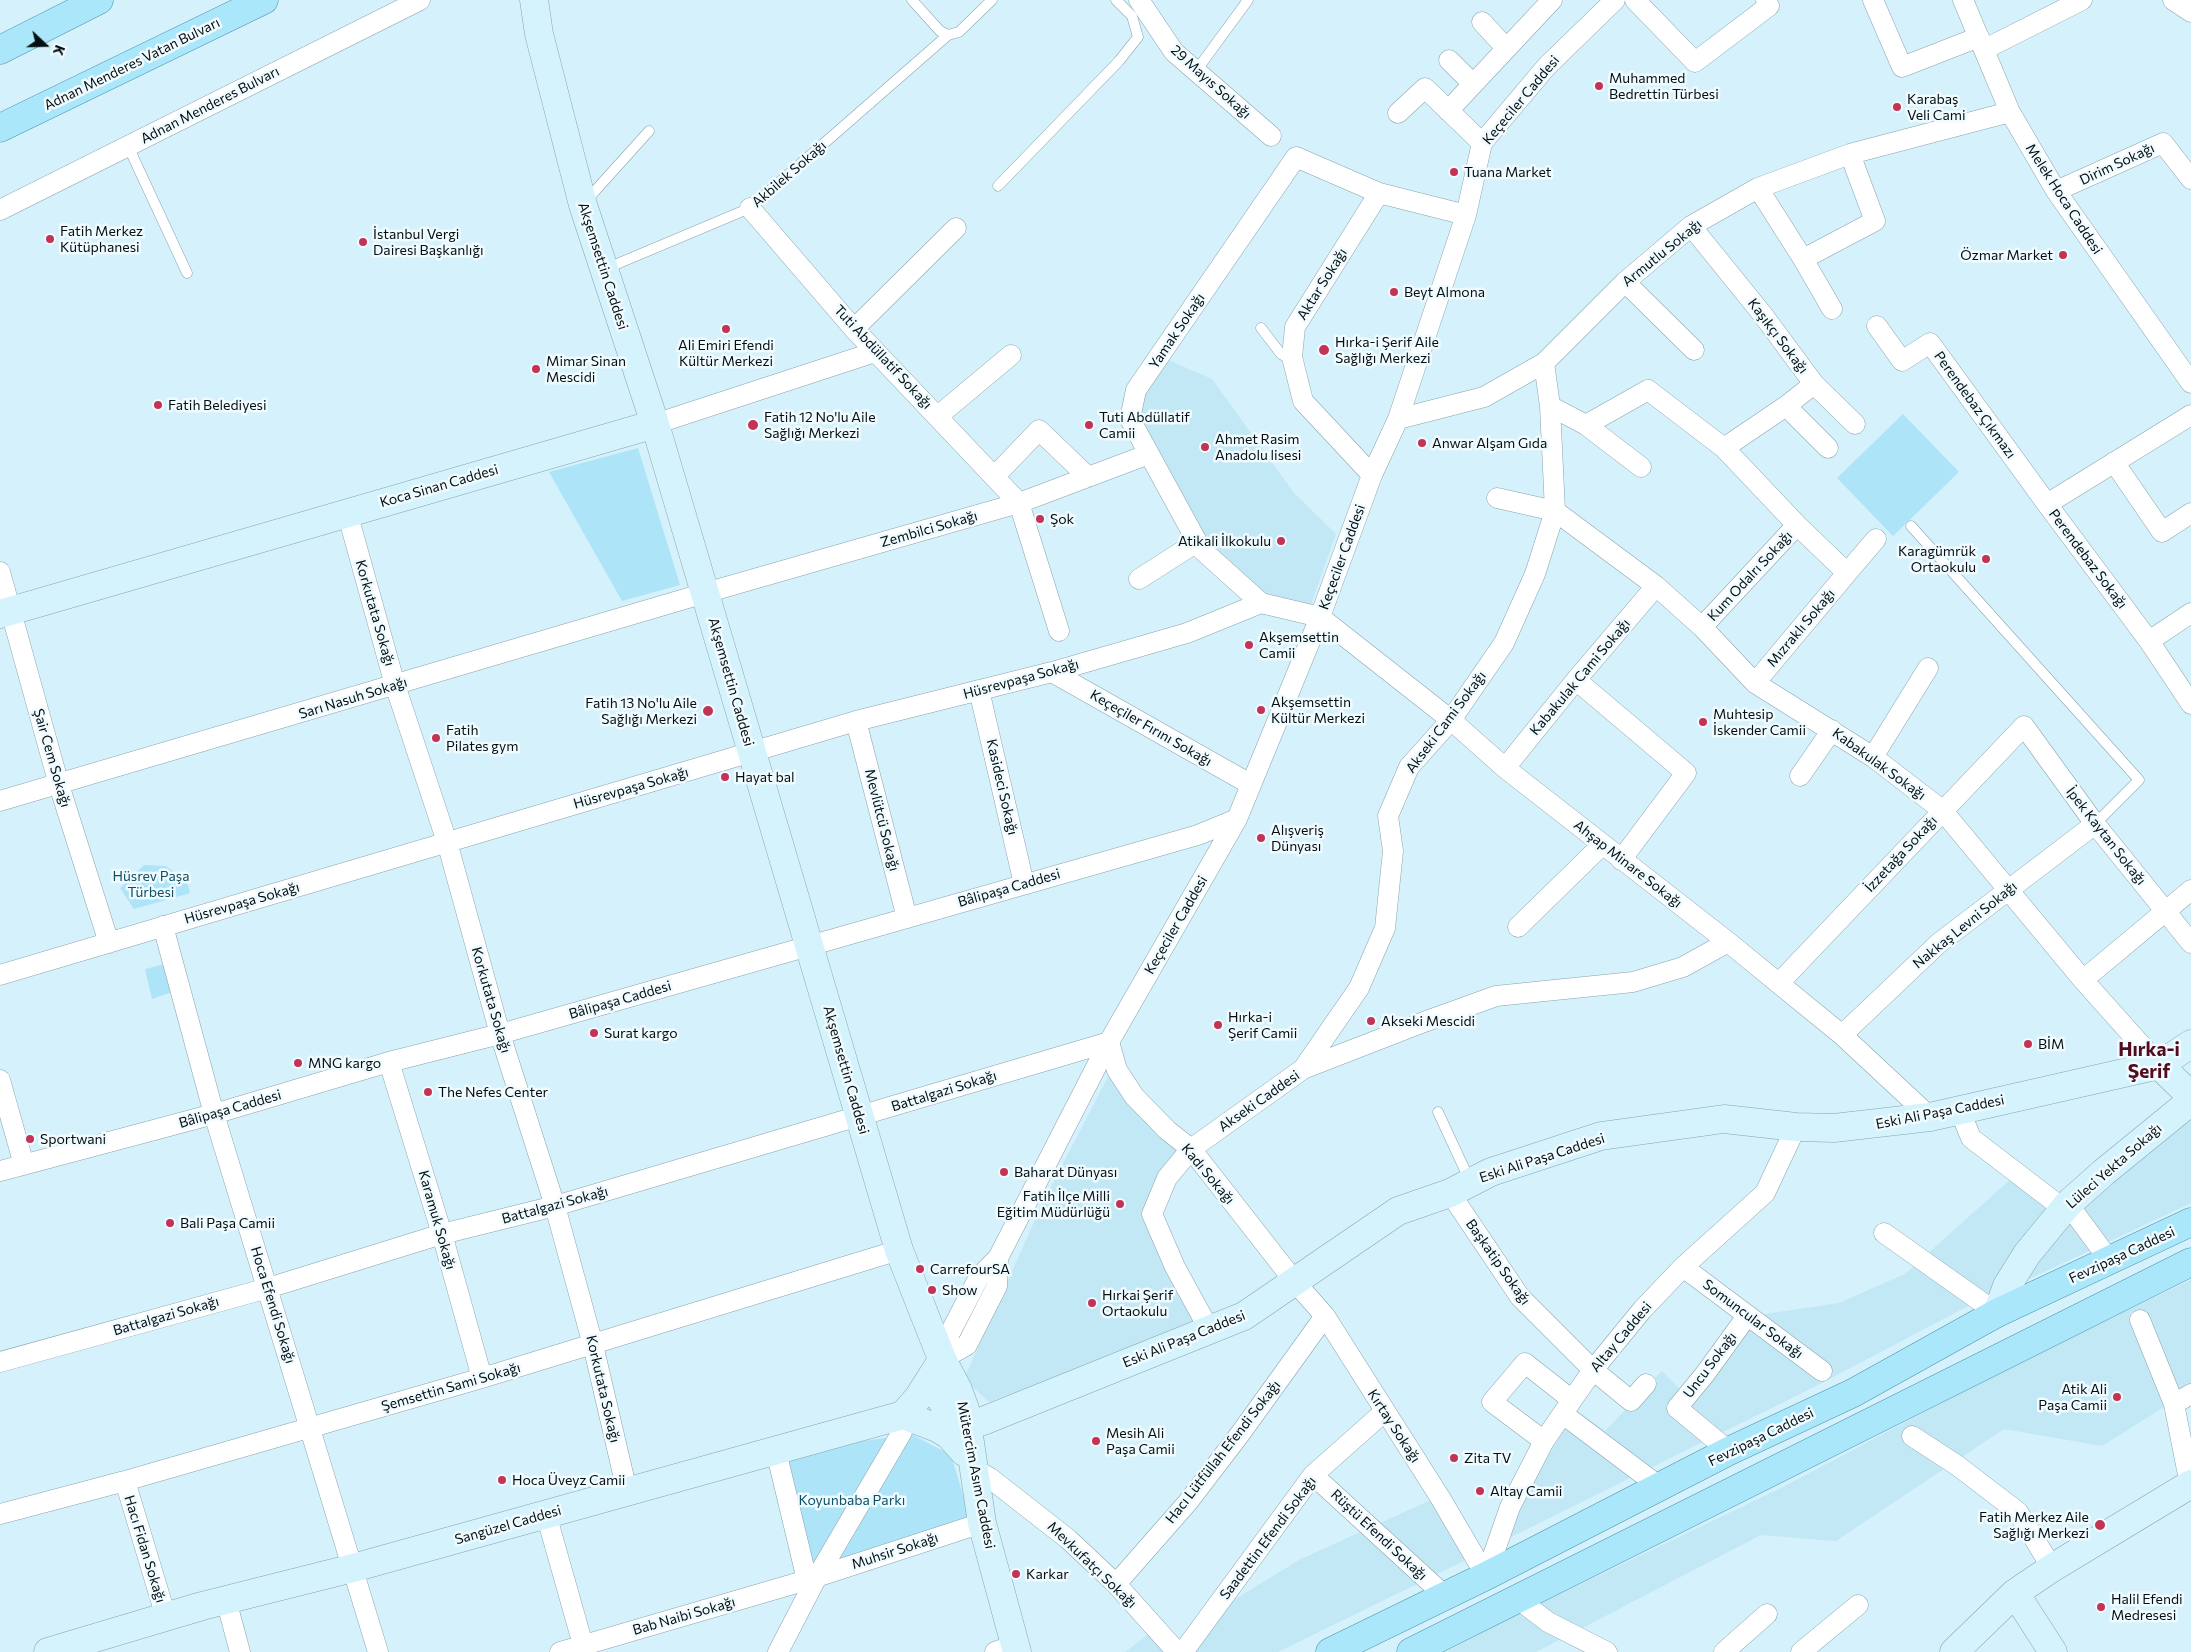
<!DOCTYPE html>
<html>
<head>
<meta charset="utf-8">
<style>
	body { margin:0 }
	#map { position:relative; width:2191px; height:1652px; overflow:hidden; background:#d5f1fb; font-family:Commissioner,sans-serif }
	canvas { display:block }
	.north { position:absolute; left:20px; top:20px; width:50px; height:50px; -webkit-text-stroke:4px #f0fbff; paint-order:stroke; rotate:111deg; font-size:14px; font-weight:700; line-height:20px; text-align:center; color:#050e11 }
	.north::after { content:''; display:block; margin:auto; width:18px; height:22px; background:#050e11; clip-path:polygon(50% 0,100% 100%,50% 72%,0 100%) }
</style>
</head>
<body>
<div id="map">
<canvas width="2191" height="1652"></canvas>
<div class="north">K</div>
</div>
<script>
const ctx = document.querySelector('canvas').getContext('2d');
ctx.lineJoin = 'round';
function fill(path, color) { ctx.fillStyle = color; ctx.fill(path, 'evenodd'); }
const toPath = rows => new Path2D(rows.map(r => 'M' + r).join(''));
function trace(path, color, width, dash) { ctx.strokeStyle = color; ctx.lineWidth = width; ctx.lineCap = dash ? 'butt' : 'round'; ctx.setLineDash(dash || []); ctx.stroke(path); }
function label(font, color, halo, rows, align = 'center') {
  ctx.font = font + ' Commissioner,sans-serif'; ctx.lineWidth = 5; ctx.setLineDash([]); ctx.textBaseline = 'middle'; ctx.strokeStyle = halo; ctx.fillStyle = color; for (const [text, x, y, turn = 0] of rows) {
    ctx.save(); ctx.translate(x, y); ctx.rotate((+turn || 0) * Math.PI / 180); ctx.textAlign = isNaN(turn) ? turn : align; if (halo) ctx.strokeText(text, 0, 0); ctx.fillText(text, 0, 0); ctx.restore();
  }
}
fill(toPath([
	[1154,354,1212,379,1294,493,1336,534,1310,607,1262,598,1205,548,1136,441,1122,400],
	[1109,1075,1180,1149,1142,1215,1198,1324,989,1402,964,1379,1043,1202],
	[2191,1112,2191,1203,2027,1280,2066,1216],
	[2012,1178,2051,1213,1989,1295,1816,1386,1511,1537,1508,1528,1533,1482,1576,1410,1605,1431,1662,1371,1684,1393,1758,1315,1839,1303,1905,1274],
	[2191,1280,2191,1390,2102,1446,2004,1429,1836,1541,1761,1535,1536,1652,1446,1652,1504,1621,1783,1487,2019,1362],
	[1433,1499,1470,1558,1278,1652,1192,1652,1232,1601,1301,1559],
	[1149,1634,1185,1652,1125,1652]
]), '#c2e7f5');
fill(toPath([
	[1903,414,1959,472,1893,536,1837,478],
	[638,448,680,585,622,601,549,472],
	[144,865,166,866,187,881,190,893,134,909,120,888],
	[169,963,178,990,152,999,145,969],
	[911,1434,951,1455,970,1518,809,1570,784,1453]
]), '#ade4f8');
const lane = toPath([
	[912,0,940,31,948,35,959,32,992,0],
	[1196,71,1248,0],
	[128,146,187,273],
	[998,186,1119,61,1138,37,1132,16,1116,0],
	[585,202,649,131],
	[605,269,750,208,948,35],
	[1261,328,1281,354,1293,361],
	[1911,526,2139,780,2095,824],
	[1438,1112,1470,1181]
]);
const street = toPath([
	[1139,0,1174,52,1271,136],
	[1635,0,1695,62,1769,6,1766,0],
	[1873,0,1902,67,1979,37],
	[1963,0,2010,112,2056,191,2191,383],
	[2173,0,2191,12],
	[1482,22,1506,48],
	[1985,49,2082,0],
	[1449,60,1473,84,1448,111,1552,0],
	[1398,113,1425,88,1482,143],
	[1758,188,1803,259,1832,309],
	[2056,191,2163,143,2191,179],
	[750,208,854,329,1019,503,1059,631],
	[0,210,420,0],
	[1466,215,1379,193,1296,157,1136,390,1130,419,1201,549,1261,603,1320,617,1451,720,1505,768,1728,942,1842,1035,1930,1117],
	[1691,226,1763,315,1814,384,1786,406,1724,448],
	[1803,259,1875,221,1850,154],
	[1625,282,1694,350],
	[1877,326,1902,361,1930,343,2047,504],
	[854,329,956,228],
	[1814,384,1855,424],
	[1550,406,1586,425,1648,390,1724,448,1797,525,1847,573,1755,683],
	[1786,406,1828,448],
	[2191,415,2047,504,2149,641,2191,704],
	[938,416,1011,355],
	[1398,419,1484,397,1544,363,1625,282,1691,226,1758,188,1850,154,2010,112],
	[655,424,875,352],
	[1586,425,1641,467],
	[2114,462,2162,532,2191,513],
	[1372,475,1303,401,1292,357,1295,327,1379,193],
	[994,477,1039,430,1088,477],
	[1497,498,1555,511,1656,586,1702,627,1755,683,1873,757,1942,810,2083,980,2159,1065],
	[347,512,395,685,447,842,500,1034,555,1206,593,1345,627,1491],
	[0,572,59,785,109,943],
	[1847,573,1876,539],
	[1139,579,1197,542],
	[1702,627,1797,525],
	[2149,641,2191,613],
	[1052,672,1250,784],
	[1576,680,1686,773,1621,860],
	[979,690,1024,884],
	[856,721,907,918],
	[1873,757,1928,668],
	[1505,768,1576,680,1656,586],
	[1800,776,1832,730],
	[0,801,705,593,1019,503,1149,454],
	[163,926,214,1114,378,1652],
	[1518,927,1602,845],
	[0,975,856,721,1052,672,1187,633,1261,603],
	[2083,980,2191,890],
	[1779,983,2024,726,2095,824,2191,943],
	[1842,1035,1939,943,2095,824],
	[389,1062,442,1234,482,1378],
	[1303,1069,1359,988,1385,928,1393,851,1388,816,1409,767,1451,720,1504,643,1535,574,1555,511,1550,406,1544,363],
	[0,1080,24,1165],
	[1960,1111,1971,1138,2056,1203,2068,1204,2110,1261],
	[0,1171,214,1114,389,1062,500,1034,809,946,1198,835,1237,819],
	[1450,1193,1520,1297,1593,1370,1631,1401,1646,1384],
	[1884,1233,1997,1313],
	[1683,1267,1822,1371],
	[2140,1320,2174,1404,2190,1485],
	[1210,1331,1175,1267,1152,1214,1167,1178,1191,1149,1303,1069,1424,1022,1496,996,1633,982,1683,967,1728,942],
	[942,1359,949,1335,979,1277,998,1258,1109,1042,1237,819,1320,617,1372,475,1398,419,1466,215,1482,143,1547,66,1615,0],
	[942,1359,967,1345,997,1286,998,1258],
	[0,1362,268,1288,442,1234,555,1206,1109,1042,1117,1070,1134,1096,1167,1130,1191,1149,1295,1282,1325,1316,1441,1499,1486,1576],
	[2174,1404,2191,1394],
	[1563,1414,1660,1487],
	[1912,1436,1958,1466,2018,1512,2052,1568],
	[1544,1441,1492,1402,1525,1363,1572,1400],
	[776,1451,807,1580],
	[1729,1451,1677,1408,1705,1374,1747,1316],
	[975,1469,990,1478,1068,1539,1116,1584,1177,1652],
	[1313,1475,1444,1595],
	[125,1481,166,1617],
	[0,1514,125,1481,482,1378,899,1250],
	[546,1514,583,1645],
	[1486,1576,1510,1507,1544,1441,1572,1400,1593,1370,1642,1310,1683,1267,1765,1193,1796,1127],
	[1116,1584,1188,1502,1240,1434,1325,1316],
	[1518,1599,1548,1622,1607,1652],
	[226,1600,240,1652],
	[560,1652,807,1580,982,1523],
	[778,1652,817,1577,902,1432,903,1415],
	[995,1652,1015,1645],
	[1183,1652,1313,1475,1384,1412],
	[1724,1652,1767,1614],
	[1801,1652,1858,1605]
]);
const secondary = toPath([
	[534,0,539,34,583,205,655,424,899,1250,942,1359,958,1390,965,1409,982,1523,1017,1652],
	[0,614,655,424],
	[2159,1065,2191,1096],
	[1997,1313,2007,1286,2027,1254,2068,1204,2104,1172,2191,1101],
	[942,1359,937,1382,938,1393,943,1403,952,1416,960,1421,969,1425,983,1421,1244,1316,1398,1211,1450,1193,1491,1172,1601,1136,1724,1119,1796,1127,1834,1128,1930,1117,2159,1065,2191,1044],
	[903,1415,937,1428,949,1435,964,1452],
	[2015,1593,2053,1652],
	[48,1652,202,1606,353,1568,903,1415,918,1398,939,1365],
	[1954,1652,2015,1593,2052,1568,2191,1484]
]);
const primary = toPath([
	[0,50,99,0],
	[0,128,264,0],
	[1330,1652,1486,1576,1729,1451,1853,1393,1997,1313,2191,1222],
	[1411,1652,2191,1262]
]);
trace(lane, '#89a3ad', 11);
trace(street, '#89a3ad', 21);
trace(secondary, '#89a3ad', 29);
trace(primary, '#4c91a8', 29);
trace(lane, '#fff', 10);
trace(street, '#fff', 20);
trace(secondary, '#d5f3fd', 28);
trace(primary, '#aae7fb', 28);
for (const [x, y, r, color] of [
	[1599,86,5,"#c33354"],
	[1897,107,5,"#c33354"],
	[1454,172,5,"#c33354"],
	[50,239,5,"#c33354"],
	[363,242,5,"#c33354"],
	[2063,255,5,"#c33354"],
	[1394,292,5,"#c33354"],
	[726,329,5,"#c33354"],
	[1324,350,6,"#c33354"],
	[536,369,5,"#c33354"],
	[158,405,5,"#c33354"],
	[753,425,6,"#c33354"],
	[1089,425,5,"#c33354"],
	[1422,443,5,"#c33354"],
	[1205,447,5,"#c33354"],
	[1040,519,5,"#c33354"],
	[1281,541,5,"#c33354"],
	[1986,559,5,"#c33354"],
	[1249,645,5,"#c33354"],
	[1261,710,5,"#c33354"],
	[708,711,6,"#c33354"],
	[1703,722,5,"#c33354"],
	[436,738,5,"#c33354"],
	[725,777,5,"#c33354"],
	[1261,838,5,"#c33354"],
	[1371,1021,5,"#c33354"],
	[1218,1025,5,"#c33354"],
	[594,1033,5,"#c33354"],
	[2028,1044,5,"#c33354"],
	[298,1063,5,"#c33354"],
	[428,1092,5,"#c33354"],
	[30,1139,5,"#c33354"],
	[1004,1172,5,"#c33354"],
	[1120,1204,5,"#c33354"],
	[170,1223,5,"#c33354"],
	[920,1269,5,"#c33354"],
	[932,1290,5,"#c33354"],
	[1092,1303,5,"#c33354"],
	[2117,1397,5,"#c33354"],
	[1096,1441,5,"#c33354"],
	[1454,1458,5,"#c33354"],
	[502,1480,5,"#c33354"],
	[1480,1491,5,"#c33354"],
	[2100,1525,6,"#c33354"],
	[1016,1574,5,"#c33354"],
	[2101,1607,5,"#c33354"]
]) { const dot = new Path2D(); dot.arc(x, y, r, 0, 2 * Math.PI); ctx.fillStyle = color; ctx.fill(dot); trace(dot, '#f0fbff', 2); }
label('14px', '#050e11', '#f0fbff', [
	["Adnan Menderes Vatan Bulvarı",132,64,-26],
	["29 Mayıs Sokağı",1211,82,42],
	["Keçeciler Caddesi",1521,100,-50],
	["Adnan Menderes Bulvarı",210,105,-27],
	["Dirim Sokağı",2117,164,-25],
	["Akbilek Sokağı",789,174,-41],
	["Melek Hoca Caddesi",2064,199,57],
	["Armutlu Sokağı",1662,253,-39],
	["Akşemsettin Caddesi",603,266,72],
	["Aktar Sokağı",1322,284,-58],
	["Yamak Sokağı",1177,331,-56],
	["Kaşıkçı Sokağı",1778,336,53],
	["Tuti Abdüllatif Sokağı",883,357,47],
	["Perendebaz Çıkmazı",1975,405,54],
	["Koca Sinan Caddesi",439,486,-16],
	["Zembilci Sokağı",929,529,-16],
	["Keçeciler Caddesi",1342,557,-70],
	["Perendebaz Sokağı",2088,559,53],
	["Kum Odalrı Sokağı",1750,576,-47],
	["Korkutata Sokağı",375,613,74],
	["Mızraklı Sokağı",1801,628,-50],
	["Kabakulak Cami Sokağı",1580,677,-50],
	["Hüsrevpaşa Sokağı",1021,679,-15],
	["Akşemsettin Caddesi",731,682,74],
	["Sarı Nasuh Sokağı",353,698,-17],
	["Akseki Cami Sokağı",1446,722,-53],
	["Keçeçiler Fırını Sokağı",1151,728,30],
	["Şair Cem Sokağı",52,758,74],
	["Kabakulak Sokağı",1879,764,36],
	["Kasideci Sokağı",1002,787,77],
	["Hüsrevpaşa Sokağı",631,788,-16],
	["Mevlütcü Sokağı",882,820,76],
	["İpek Kaytan Sokağı",2106,836,52],
	["İzzetağa Sokağı",1901,854,-47],
	["Ahşap Minare Sokağı",1628,864,38],
	["Bâlipaşa Caddesi",1009,888,-16],
	["Hüsrevpaşa Sokağı",242,903,-16],
	["Keçeciler Caddesi",1176,925,-60],
	["Nakkaş Levni Sokağı",1965,925,-39],
	["Korkutata Sokağı",491,1000,74],
	["Bâlipaşa Caddesi",620,1000,-16],
	["Akşemsettin Caddesi",846,1070,74],
	["Battalgazi Sokağı",944,1091,-17],
	["Akseki Caddesi",1259,1101,-35],
	["Bâlipaşa Caddesi",230,1109,-16],
	["Eski Ali Paşa Caddesi",1940,1112,-11],
	["Eski Ali Paşa Caddesi",1542,1158,-18],
	["Lüleci Yekta Sokağı",2114,1166,-41],
	["Kadı Sokağı",1208,1174,50],
	["Battalgazi Sokağı",555,1205,-15],
	["Karamuk Sokağı",437,1220,74],
	["Fevzipaşa Caddesi",2122,1255,-25],
	["Başkatip Sokağı",1498,1262,55],
	["Hoca Efendi Sokağı",273,1305,73],
	["Battalgazi Sokağı",166,1316,-16],
	["Somuncular Sokağı",1753,1319,37],
	["Altay Caddesi",1621,1337,-50],
	["Eski Ali Paşa Caddesi",1184,1339,-22],
	["Uncu Sokağı",1710,1365,-53],
	["Şemsettin Sami Sokağı",451,1387,-16],
	["Korkutata Sokağı",603,1389,77],
	["Kırtay Sokağı",1394,1426,57],
	["Fevzipaşa Caddesi",1761,1437,-26],
	["Hacı Lütfüllah Efendi Sokağı",1223,1452,-52],
	["Mütercim Asım Caddesi",976,1475,79],
	["Sangüzel Caddesi",508,1525,-16],
	["Rüştü Efendi Sokağı",1379,1535,43],
	["Saadettin Efendi Sokağı",1268,1538,-53],
	["Hacı Fidan Sokağı",145,1549,73],
	["Muhsir Sokağı",895,1551,-18],
	["Mevkufatçı Sokağı",1092,1565,44],
	["Bab Naibi Sokağı",684,1616,-16]
]);
label('14px', '#050e11', '#f0fbff', [
	["Muhammed",1609,78],
	["Bedrettin Türbesi",1609,94],
	["Karabaş",1907,99],
	["Veli Cami",1907,115],
	["Tuana Market",1464,172],
	["Fatih Merkez",60,231],
	["Kütüphanesi",60,247],
	["İstanbul Vergi",373,234],
	["Dairesi Başkanlığı",373,250],
	["Özmar Market",2053,255,"right"],
	["Beyt Almona",1404,292],
	["Hırka-i Şerif Aile",1335,342],
	["Sağlığı Merkezi",1335,358],
	["Ali Emiri Efendi",726,345,"center"],
	["Kültür Merkezi",726,361,"center"],
	["Mimar Sinan",546,361],
	["Mescidi",546,377],
	["Fatih Belediyesi",168,405],
	["Fatih 12 No'lu Aile",764,417],
	["Sağlığı Merkezi",764,433],
	["Tuti Abdüllatif",1099,417],
	["Camii",1099,433],
	["Ahmet Rasim",1215,439],
	["Anadolu lisesi",1215,455],
	["Anwar Alşam Gıda",1432,443],
	["Şok",1050,519],
	["Atikali İlkokulu",1271,541,"right"],
	["Karagümrük",1976,551,"right"],
	["Ortaokulu",1976,567,"right"],
	["Akşemsettin",1259,637],
	["Camii",1259,653],
	["Akşemsettin",1271,702],
	["Kültür Merkezi",1271,718],
	["Fatih 13 No'lu Aile",697,703,"right"],
	["Sağlığı Merkezi",697,719,"right"],
	["Muhtesip",1713,714],
	["İskender Camii",1713,730],
	["Fatih",446,730],
	["Pilates gym",446,746],
	["Hayat bal",735,777],
	["Alışveriş",1271,830],
	["Dünyası",1271,846],
	["Hırka-i",1228,1017],
	["Şerif Camii",1228,1033],
	["Akseki Mescidi",1381,1021],
	["Surat kargo",604,1033],
	["BİM",2038,1044],
	["MNG kargo",308,1063],
	["The Nefes Center",438,1092],
	["Sportwani",40,1139],
	["Baharat Dünyası",1014,1172],
	["Fatih İlçe Milli",1110,1196,"right"],
	["Eğitim Müdürlüğü",1110,1212,"right"],
	["Bali Paşa Camii",180,1223],
	["CarrefourSA",930,1269],
	["Show",942,1290],
	["Hırkai Şerif",1102,1295],
	["Ortaokulu",1102,1311],
	["Atik Ali",2107,1389,"right"],
	["Paşa Camii",2107,1405,"right"],
	["Mesih Ali",1106,1433],
	["Paşa Camii",1106,1449],
	["Zita TV",1464,1458],
	["Hoca Üveyz Camii",512,1480],
	["Altay Camii",1490,1491],
	["Fatih Merkez Aile",2089,1517,"right"],
	["Sağlığı Merkezi",2089,1533,"right"],
	["Karkar",1026,1574],
	["Halil Efendi",2111,1599],
	["Medresesi",2111,1615]
], 'left');
label('14px', '#0e5063', '#f0fbff', [
	["Hüsrev Paşa",151,876],
	["Türbesi",151,892],
	["Koyunbaba Parkı",852,1500]
]);
label('bold 19px', '#520c1d', '#f0fbff', [
	["Hırka-i",2149,1050],
	["Şerif",2149,1072]
]);
</script>
</body>
</html>
